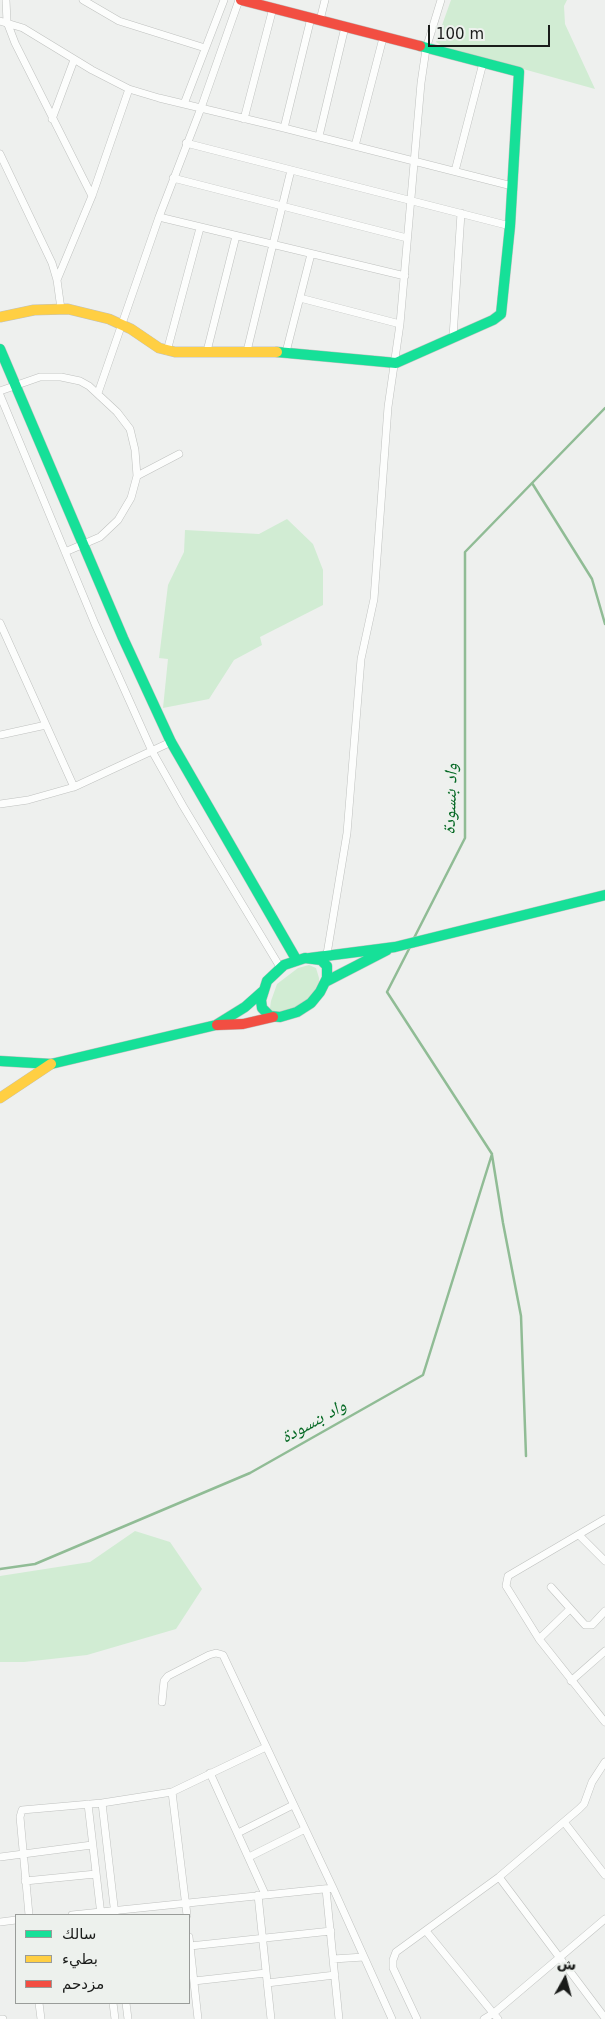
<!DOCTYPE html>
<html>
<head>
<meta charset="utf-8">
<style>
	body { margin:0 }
	#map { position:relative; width:605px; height:2019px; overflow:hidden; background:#eef0ee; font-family:"DejaVu Sans","Noto Naskh Arabic",sans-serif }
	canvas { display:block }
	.legend { position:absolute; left:15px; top:1914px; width:175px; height:90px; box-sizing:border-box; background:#edf1ed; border:1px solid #999c99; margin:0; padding:6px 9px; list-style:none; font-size:15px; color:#1a1c1a }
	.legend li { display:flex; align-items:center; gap:10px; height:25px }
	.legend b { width:25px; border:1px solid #999c99 }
	.north { position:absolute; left:540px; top:1954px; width:50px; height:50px; -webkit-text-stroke:4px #edf1ed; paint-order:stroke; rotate:7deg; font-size:14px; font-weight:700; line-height:20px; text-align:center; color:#1a1c1a }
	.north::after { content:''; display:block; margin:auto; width:18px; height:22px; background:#1a1c1a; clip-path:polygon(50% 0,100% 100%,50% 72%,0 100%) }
	.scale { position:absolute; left:428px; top:25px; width:122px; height:22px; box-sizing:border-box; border:2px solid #1a1c1a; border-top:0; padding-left:6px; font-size:15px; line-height:18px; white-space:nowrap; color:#1a1c1a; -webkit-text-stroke:4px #edf1ed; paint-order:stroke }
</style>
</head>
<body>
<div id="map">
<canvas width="605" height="2019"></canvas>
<ul class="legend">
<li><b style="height:6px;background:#16e098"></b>سالك</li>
<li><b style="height:6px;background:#ffcf43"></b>بطيء</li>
<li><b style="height:6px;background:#f24e42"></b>مزدحم</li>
</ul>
<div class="north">ش</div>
<div class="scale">100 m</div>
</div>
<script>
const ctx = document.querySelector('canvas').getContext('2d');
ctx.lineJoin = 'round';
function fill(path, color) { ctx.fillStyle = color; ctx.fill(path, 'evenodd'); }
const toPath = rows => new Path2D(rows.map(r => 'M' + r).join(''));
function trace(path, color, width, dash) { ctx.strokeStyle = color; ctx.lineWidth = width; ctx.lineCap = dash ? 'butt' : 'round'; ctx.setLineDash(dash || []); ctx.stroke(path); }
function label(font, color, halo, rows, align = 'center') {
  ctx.font = font + ' "DejaVu Sans","Noto Naskh Arabic",sans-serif'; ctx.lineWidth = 5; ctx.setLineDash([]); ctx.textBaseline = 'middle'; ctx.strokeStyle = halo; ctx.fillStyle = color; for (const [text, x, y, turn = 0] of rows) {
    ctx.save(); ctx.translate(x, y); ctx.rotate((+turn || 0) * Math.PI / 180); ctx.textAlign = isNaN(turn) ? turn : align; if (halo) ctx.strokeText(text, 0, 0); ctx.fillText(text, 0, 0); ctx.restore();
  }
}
fill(toPath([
	[451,0,567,0,564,6,565,24,595,89,444,47,436,42],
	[287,519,313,544,323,570,323,605,260,637,262,645,234,660,209,699,163,708,168,659,159,658,160,650,168,585,184,552,185,530,259,534],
	[309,965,316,968,319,978,319,989,315,996,288,1015,273,1012,270,1008,271,1001,277,984,298,968],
	[135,1531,170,1542,202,1589,176,1629,87,1655,24,1662,0,1662,0,1576,90,1562]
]), '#d1ecd3');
trace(toPath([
	[532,483,592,579,605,624],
	[413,940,465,838,465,552,605,408],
	[492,1155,503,1223,521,1316,526,1456],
	[0,1569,35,1564,250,1473,423,1375,492,1154,387,992,410,947]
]), '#90bc95', 2.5);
const street = toPath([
	[6,0,7,22,15,43,92,196],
	[83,0,119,21,205,48],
	[320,20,325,0],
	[0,21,23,28,92,70,129,89,159,98,284,128,512,186],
	[184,104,224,0],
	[52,119,74,60],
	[244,119,273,8],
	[284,128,311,18],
	[319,136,345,27],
	[186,143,510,226],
	[355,146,383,38],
	[0,154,52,263,57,280,61,309],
	[455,171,483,63],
	[173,178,407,238],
	[159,217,405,276],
	[57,280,92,196,129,89],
	[300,298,400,324],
	[453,337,461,213],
	[167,351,200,228],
	[207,351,236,236],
	[247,351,291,170],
	[286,352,311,254],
	[0,391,40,377,61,377,80,381,89,386,117,412,130,429,135,450,137,476,131,498,118,520,100,537,65,552],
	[98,393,159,217,201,108,239,0],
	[0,395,95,624,152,751,183,806,280,967],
	[137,476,179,454],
	[0,623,74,787],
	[0,735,46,725],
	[0,804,28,800,74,787,171,742],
	[327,954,347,833,361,659,374,599,388,407,400,324,421,83,426,49,441,0],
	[605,1519,508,1576,506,1586,539,1639,605,1722],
	[579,1535,605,1561],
	[551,1587,585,1625,592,1625,605,1611],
	[539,1639,570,1609],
	[571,1681,605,1651],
	[162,1702,164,1681,168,1676,209,1655,216,1653,223,1655,333,1888,392,2019],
	[210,1773,265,1894],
	[172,1792,187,1915],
	[102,1803,115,1915],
	[88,1804,101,1915],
	[564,1822,605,1875],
	[238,1833,293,1805],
	[0,1857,92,1845],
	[249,1857,305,1829],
	[499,1877,605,2018],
	[25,1881,96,1874],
	[326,1889,339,2019],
	[258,1895,271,2019],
	[29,1915,20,1817,22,1810,102,1803,172,1792,266,1747],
	[72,1915,333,1888],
	[0,1922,16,1920],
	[426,1931,498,2019],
	[189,1937,198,2019],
	[190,1946,331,1931],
	[333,1959,364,1957],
	[194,1981,266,1973],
	[267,1983,335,1975],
	[39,2003,41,2019],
	[113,2003,115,2019],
	[126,2003,128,2019],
	[0,2019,3,2019],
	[417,2019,393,1968,393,1960,396,1952,499,1877,579,1809,584,1804,592,1782,605,1762],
	[484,2019,494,2013,605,1919]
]);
const fast = toPath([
	[0,349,123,638,171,742,296,959],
	[277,352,396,363,493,320,501,314,510,226,519,72,420,46],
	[305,958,321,960,327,966,327,978,320,992,311,1003,297,1012,280,1017,270,1016,262,1008,261,1000,267,981,284,965,305,958],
	[310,958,395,947,605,895],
	[325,982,387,950],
	[0,1061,51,1064,216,1025,245,1007,263,991]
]);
const slow = toPath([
	[0,317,34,310,68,309,109,319,131,329,159,348,175,352,277,352],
	[0,1098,51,1064]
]);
const jam = toPath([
	[241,0,420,46],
	[217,1025,243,1024,273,1017]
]);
trace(street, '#bfc1bf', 8);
trace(fast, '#bfc1bf', 11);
trace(slow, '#bfc1bf', 11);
trace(jam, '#bfc1bf', 11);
trace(street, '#fcfdfc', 7);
trace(fast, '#16e098', 10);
trace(slow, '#ffcf43', 10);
trace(jam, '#f24e42', 10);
label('italic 18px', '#066925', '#edf1ed', [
	["واد بنسودة",451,799,-88],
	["واد بنسودة",314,1422,-29]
]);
</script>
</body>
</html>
